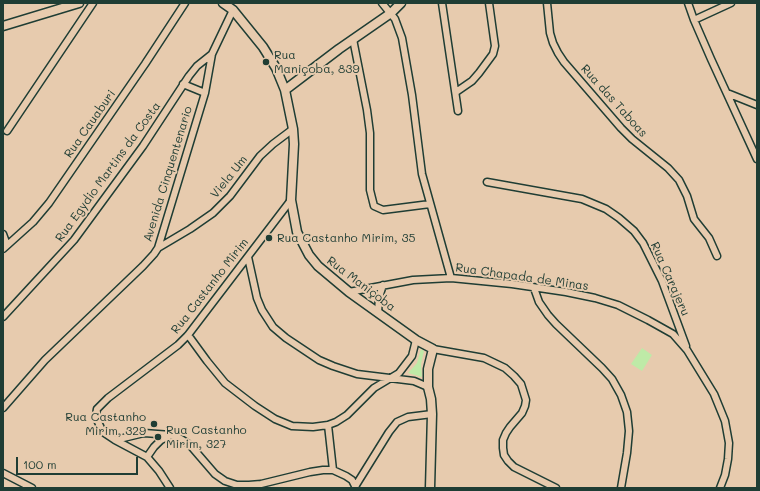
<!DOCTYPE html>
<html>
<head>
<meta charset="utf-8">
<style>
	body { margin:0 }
	#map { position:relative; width:760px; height:491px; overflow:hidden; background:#e7cbae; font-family:Mali,sans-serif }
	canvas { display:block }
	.frame { position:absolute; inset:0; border:4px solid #1f3d34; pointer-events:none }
	.scale { position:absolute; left:16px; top:457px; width:122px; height:18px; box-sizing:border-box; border:2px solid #1f3d34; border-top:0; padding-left:5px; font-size:12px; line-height:14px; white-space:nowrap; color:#1f3d34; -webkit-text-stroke:3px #e7cbae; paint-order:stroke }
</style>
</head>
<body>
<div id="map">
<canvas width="760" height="491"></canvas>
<div class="frame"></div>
<div class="scale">100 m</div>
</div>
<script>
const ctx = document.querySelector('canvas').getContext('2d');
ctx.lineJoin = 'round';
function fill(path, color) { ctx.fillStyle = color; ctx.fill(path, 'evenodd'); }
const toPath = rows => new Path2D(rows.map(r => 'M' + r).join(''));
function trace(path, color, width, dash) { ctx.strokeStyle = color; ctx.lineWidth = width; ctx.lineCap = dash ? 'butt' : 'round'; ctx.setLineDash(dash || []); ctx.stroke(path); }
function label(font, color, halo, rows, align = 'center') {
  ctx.font = font + ' Mali,sans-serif'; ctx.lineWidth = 4; ctx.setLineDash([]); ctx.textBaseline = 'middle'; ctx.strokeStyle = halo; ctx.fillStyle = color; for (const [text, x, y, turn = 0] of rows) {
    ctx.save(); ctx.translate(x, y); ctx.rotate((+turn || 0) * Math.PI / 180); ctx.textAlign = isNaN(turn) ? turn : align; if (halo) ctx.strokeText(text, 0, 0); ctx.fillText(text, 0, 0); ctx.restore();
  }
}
fill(toPath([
	[642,348,652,355,642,371,631,364],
	[421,349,424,351,421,364,422,377,408,373,417,363]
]), '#beeaa7');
const minor = toPath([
	[382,3,395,19,402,38,412,95,422,174,451,278],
	[442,3,458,111],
	[547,3,550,33,553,43,558,53,564,62,621,128,632,139,668,168,679,180,687,196,694,219,709,238,717,256],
	[688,3,694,20,711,59,757,159],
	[694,20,731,3],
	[353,39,367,110,370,133,370,190,374,206,383,210,430,204],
	[183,84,205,93],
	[456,92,472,81,479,73,493,54,495,46,494,39,489,3],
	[727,93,757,105],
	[7,131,93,3],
	[487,182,582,199,606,209,619,218,634,231,643,243,662,281,686,346],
	[3,234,7,245],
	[158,248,190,229,213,213,230,196,260,156,273,144,293,129],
	[3,249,33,222,49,203,145,64,185,3],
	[248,257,257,298,262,310,273,327,286,338,319,360,333,366,357,374,414,381,428,387],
	[534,288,539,302,548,315,556,324,602,368,612,379,621,395,627,412,629,431,627,453,621,488],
	[349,292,413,280,451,278,512,284,566,292,595,298,618,305,648,320,673,334,687,350,714,394,725,421,729,443,728,459,725,475,720,488],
	[378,313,379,297,383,285],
	[3,317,74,240,143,146,189,76,197,66,212,54],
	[188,335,207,361,225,383,255,406,275,419,292,426,313,427,328,425,336,422,347,415,374,388,399,373,412,356,416,340],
	[433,349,484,358,505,368,514,376,521,384,526,400,525,406,522,413,510,427,506,433,503,440,503,448,504,455,508,461,514,467,556,488],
	[3,408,45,360,143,266,154,254,158,248,205,93,212,54,233,10],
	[328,425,333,470],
	[115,440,144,433,171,435,181,439,190,445,215,474,225,481,237,485,249,485,261,484,310,472,323,470,333,470,346,476,352,480,356,488],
	[147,457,154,447,161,440,171,435],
	[3,473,32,488],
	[356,485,389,432,397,422,408,417,432,414],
	[170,488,159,471,147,457,115,440,103,432,97,420,96,415,97,409,108,398,178,345,188,335,291,200]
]);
const tertiary = toPath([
	[223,3,233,10,263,47,276,68,285,90,293,129,294,144,291,200,297,232,309,255,318,266,349,292,416,340,433,349,428,369,428,387,431,399,432,414,430,488],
	[3,26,79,3],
	[285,90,339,49,391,13,401,3]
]);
trace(minor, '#1f3d34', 9);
trace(tertiary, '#1f3d34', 11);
trace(minor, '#e7cbae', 6);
trace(tertiary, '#e7cbae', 8);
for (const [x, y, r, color] of [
	[266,62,4,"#1f3d34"],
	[269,238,4,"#1f3d34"],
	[154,424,4,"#1f3d34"],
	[158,437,4,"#1f3d34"]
]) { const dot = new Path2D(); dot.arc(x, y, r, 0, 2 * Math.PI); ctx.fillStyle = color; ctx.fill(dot); trace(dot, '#e7cbae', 1.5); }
label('12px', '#1f3d34', '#e7cbae', [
	["Rua",274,55],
	["Maniçoba, 839",274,69],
	["Rua Castanho Mirim, 35",277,238],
	["Rua Castanho",146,417,"right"],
	["Mirim, 329",146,431,"right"],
	["Rua Castanho",166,430],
	["Mirim, 327",166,444]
], 'left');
label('12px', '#1f3d34', '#e7cbae', [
	["Rua das Taboas",614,101,48],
	["Rua Cauaburi",90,124,-55],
	["Rua Egydio Martins da Costa",108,172,-54],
	["Avenida Cinquentenario",168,174,-73],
	["Viela Um",229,177,-51],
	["Rua Chapada de Minas",522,277,8],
	["Rua Carajeru",670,279,66],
	["Rua Maniçoba",361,284,37],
	["Rua Castanho Mirim",210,286,-52]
]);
</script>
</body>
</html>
